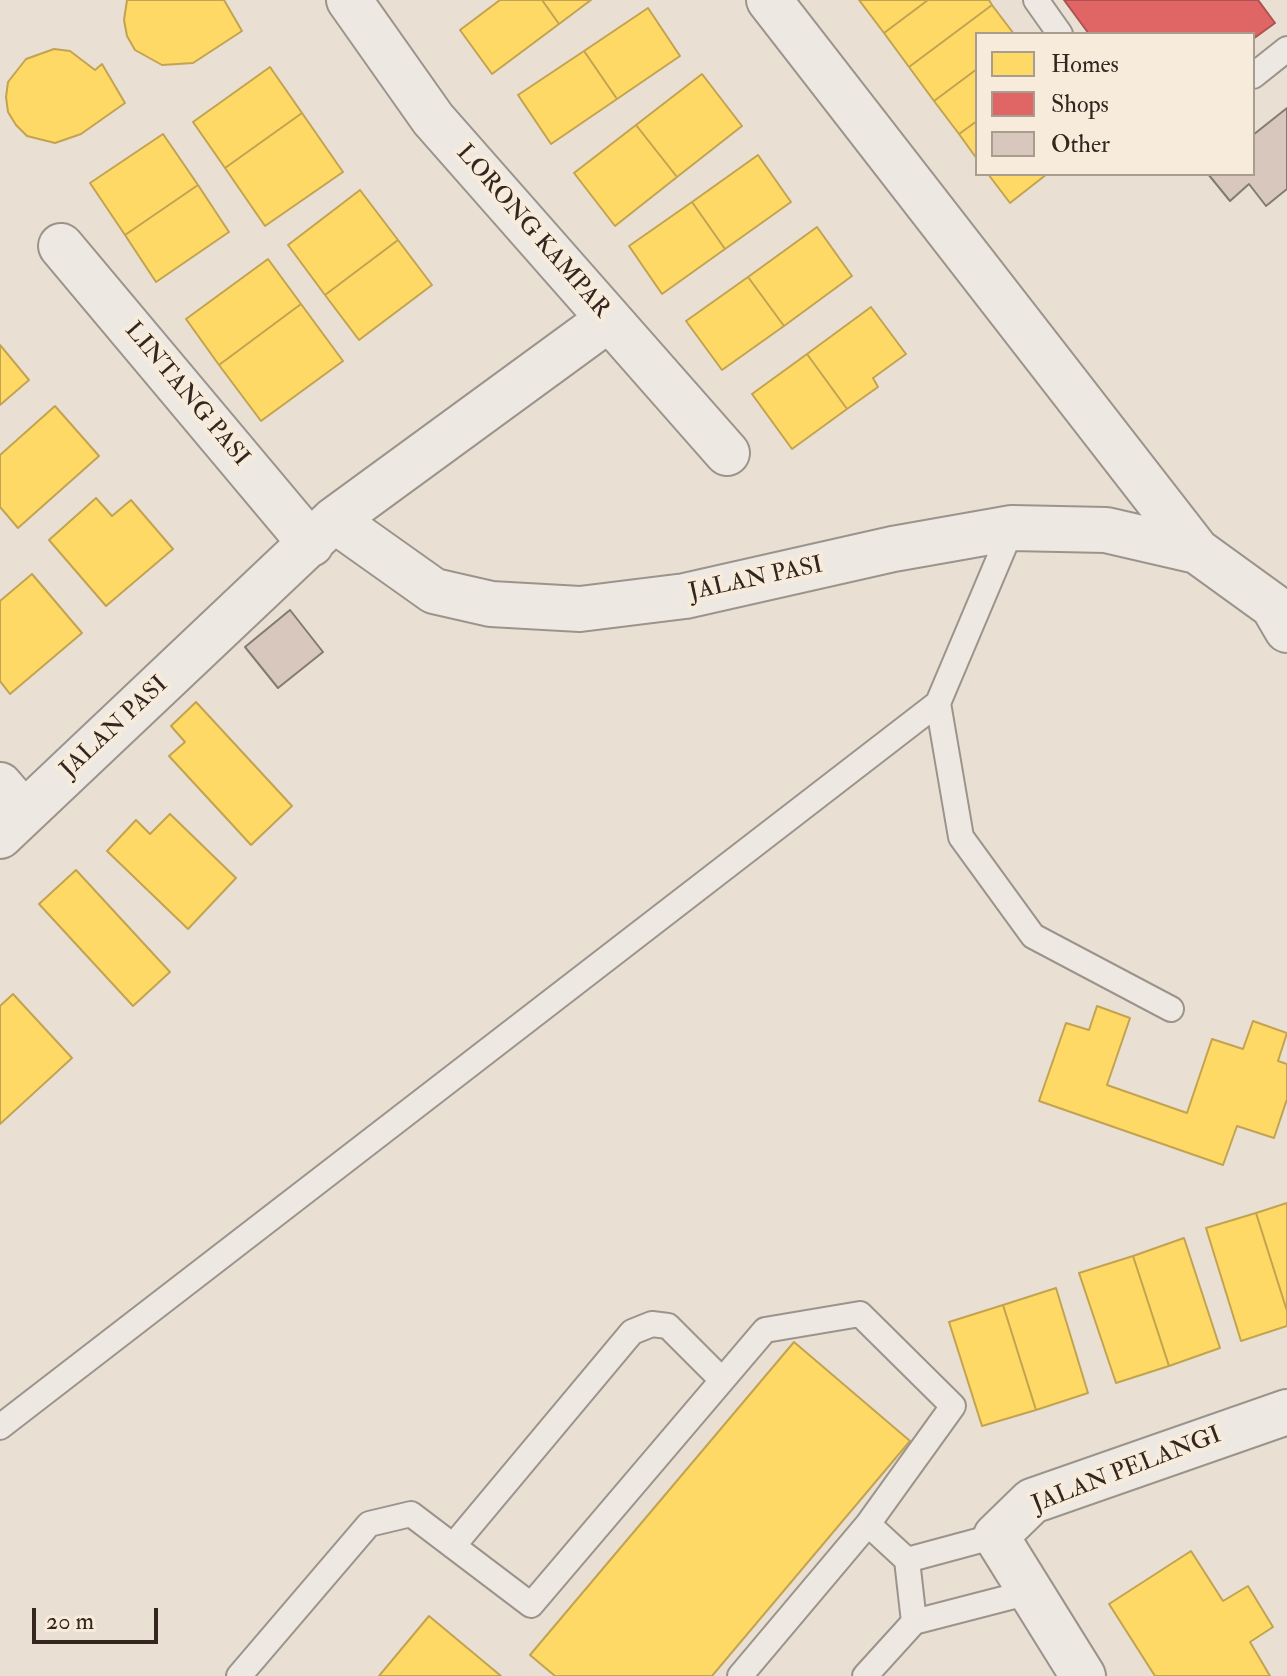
<!DOCTYPE html>
<html>
<head>
<meta charset="utf-8">
<style>
	body { margin:0 }
	#map { position:relative; width:1287px; height:1676px; overflow:hidden; background:#e9e0d3; font-family:"IM FELL Double Pica",serif }
	canvas { display:block }
	.legend { position:absolute; left:975px; top:32px; width:280px; height:144px; box-sizing:border-box; background:#f7ecdc; border:2px solid #a99d90; margin:0; padding:10px 14px; list-style:none; font-size:24px; color:#34261f }
	.legend li { display:flex; align-items:center; gap:16px; height:40px }
	.legend b { width:40px; border:2px solid #a99d90 }
	.scale { position:absolute; left:32px; top:1608px; width:126px; height:36px; box-sizing:border-box; border:4px solid #34261f; border-top:0; padding-left:10px; font-size:24px; line-height:28px; white-space:nowrap; color:#34261f; -webkit-text-stroke:6px #f7ecdc; paint-order:stroke }
</style>
</head>
<body>
<div id="map">
<canvas width="1287" height="1676"></canvas>
<ul class="legend">
<li><b style="height:22px;background:#ffd966"></b>Homes</li>
<li><b style="height:22px;background:#e06666"></b>Shops</li>
<li><b style="height:22px;background:#d7c7bd"></b>Other</li>
</ul>
<div class="scale">20 m</div>
</div>
<script>
const ctx = document.querySelector('canvas').getContext('2d');
ctx.lineJoin = 'round';
function fill(path, color) { ctx.fillStyle = color; ctx.fill(path, 'evenodd'); }
const toPath = rows => new Path2D(rows.map(r => 'M' + r).join(''));
function trace(path, color, width, dash) { ctx.strokeStyle = color; ctx.lineWidth = width; ctx.lineCap = dash ? 'butt' : 'round'; ctx.setLineDash(dash || []); ctx.stroke(path); }
function label(font, color, halo, rows, align = 'center') {
  ctx.font = font + ' "IM FELL Double Pica",serif'; ctx.lineWidth = 8; ctx.setLineDash([]); ctx.textBaseline = 'middle'; ctx.strokeStyle = halo; ctx.fillStyle = color; for (const [text, x, y, turn = 0] of rows) {
    ctx.save(); ctx.translate(x, y); ctx.rotate((+turn || 0) * Math.PI / 180); ctx.textAlign = isNaN(turn) ? turn : align; if (halo) ctx.strokeText(text, 0, 0); ctx.fillText(text, 0, 0); ctx.restore();
  }
}
const homes = toPath([
	[127,0,224,0,242,31,193,63,162,65,135,50,127,36,124,20,127,0],
	[500,0,542,0,559,24,492,74,460,30,500,0],
	[542,0,591,0,559,24,542,0],
	[859,0,928,0,884,33,859,0],
	[928,0,989,0,992,5,909,67,884,33,928,0],
	[992,5,1014,34,977,34,977,69,934,101,909,67,992,5],
	[648,8,680,56,617,99,584,51,648,8],
	[54,49,70,51,95,70,102,64,125,103,81,134,55,143,27,136,16,125,8,112,6,97,8,82,26,59,54,49],
	[584,51,617,99,551,144,518,95,584,51],
	[270,67,302,113,225,168,193,122,270,67],
	[977,69,977,121,959,134,934,101,977,69],
	[702,74,742,126,677,177,636,125,702,74],
	[302,113,343,172,265,226,225,168,302,113],
	[977,121,977,159,959,134,977,121],
	[636,125,677,177,615,226,574,173,636,125],
	[163,134,198,185,125,235,90,183,163,134],
	[758,155,791,202,725,249,692,202,758,155],
	[988,174,1047,174,1010,203,988,174],
	[198,185,229,232,156,282,125,235,198,185],
	[360,190,398,240,325,295,288,245,360,190],
	[692,202,725,249,662,294,629,246,692,202],
	[817,227,852,276,784,326,748,277,817,227],
	[398,240,432,285,359,340,325,295,398,240],
	[268,259,301,304,219,365,186,319,268,259],
	[748,277,784,326,722,370,686,321,748,277],
	[301,304,343,361,261,421,219,365,301,304],
	[871,307,906,354,873,378,878,387,847,409,807,354,871,307],
	[0,345,29,380,0,405,0,345],
	[807,354,847,409,792,449,752,394,807,354],
	[55,406,99,456,18,528,0,507,0,455,55,406],
	[96,498,112,516,131,500,173,549,106,606,49,540,96,498],
	[32,574,82,633,10,694,0,681,0,601,32,574],
	[196,702,292,806,251,845,169,756,185,742,171,726,196,702],
	[170,814,236,878,188,929,107,851,136,820,150,834,170,814],
	[76,870,170,972,133,1006,39,904,76,870],
	[13,994,72,1058,0,1124,0,1006,13,994],
	[1097,1006,1130,1018,1107,1085,1187,1113,1212,1039,1243,1049,1253,1021,1287,1033,1278,1061,1287,1064,1287,1099,1274,1138,1237,1126,1223,1165,1039,1101,1066,1023,1089,1030,1097,1006],
	[1287,1203,1287,1311,1256,1213,1287,1203],
	[1256,1213,1287,1311,1287,1326,1241,1341,1206,1228,1256,1213],
	[1184,1238,1220,1348,1169,1366,1133,1256,1184,1238],
	[1133,1256,1169,1366,1116,1383,1079,1273,1133,1256],
	[1056,1288,1088,1393,1036,1410,1003,1305,1056,1288],
	[1003,1305,1036,1410,982,1426,949,1322,1003,1305],
	[794,1342,910,1441,712,1676,555,1676,530,1655,794,1342],
	[1191,1551,1223,1601,1248,1586,1273,1627,1250,1642,1270,1676,1155,1676,1109,1604,1191,1551],
	[429,1616,501,1676,379,1676,429,1616]
]);
fill(homes, '#ffd966');
trace(homes, '#c2a351', 2);
const shops = toPath([
	[1064,0,1258,0,1275,23,1253,39,1253,34,1089,34,1064,0]
]);
fill(shops, '#e06666');
trace(shops, '#ac5351', 2);
const building = toPath([
	[1287,108,1287,189,1266,206,1249,184,1230,201,1208,174,1253,174,1253,135,1287,108],
	[290,610,323,652,278,688,245,647,290,610]
]);
fill(building, '#d7c7bd');
trace(building, '#827b74', 2);
const lane = toPath([
	[1036,0,1060,34],
	[1253,76,1287,49],
	[938,703,961,837,1033,936,1171,1009],
	[0,1427,938,703,1012,528],
	[453,1546,632,1332,652,1324,668,1326,722,1380],
	[907,1560,996,1536],
	[239,1676,369,1524,411,1514,531,1605,765,1330,860,1314,953,1406,868,1524,907,1560,914,1622],
	[740,1676,868,1524],
	[865,1676,914,1622,1030,1592]
]);
const street = toPath([
	[349,0,433,119,727,453],
	[769,0,1197,551,1273,606,1287,630],
	[61,246,311,544],
	[334,520,434,591,491,604,580,609,685,596,893,549,1012,528,1106,530,1197,551],
	[0,785,24,813],
	[0,836,334,520,609,319],
	[1083,1676,996,1536,1032,1501,1287,1412]
]);
trace(lane, '#9b948c', 28);
trace(street, '#9b948c', 48);
trace(lane, '#ede8e2', 24);
trace(street, '#ede8e2', 44);
label('24px', '#34261f', '#f7ecdc', [
	["LORONG KAMPAR",532,232,49],
	["LINTANG PASI",186,395,50],
	["JALAN PASI",756,580,-12],
	["JALAN PASI",115,728,-43],
	["JALAN PELANGI",1127,1471,-21]
]);
</script>
</body>
</html>
